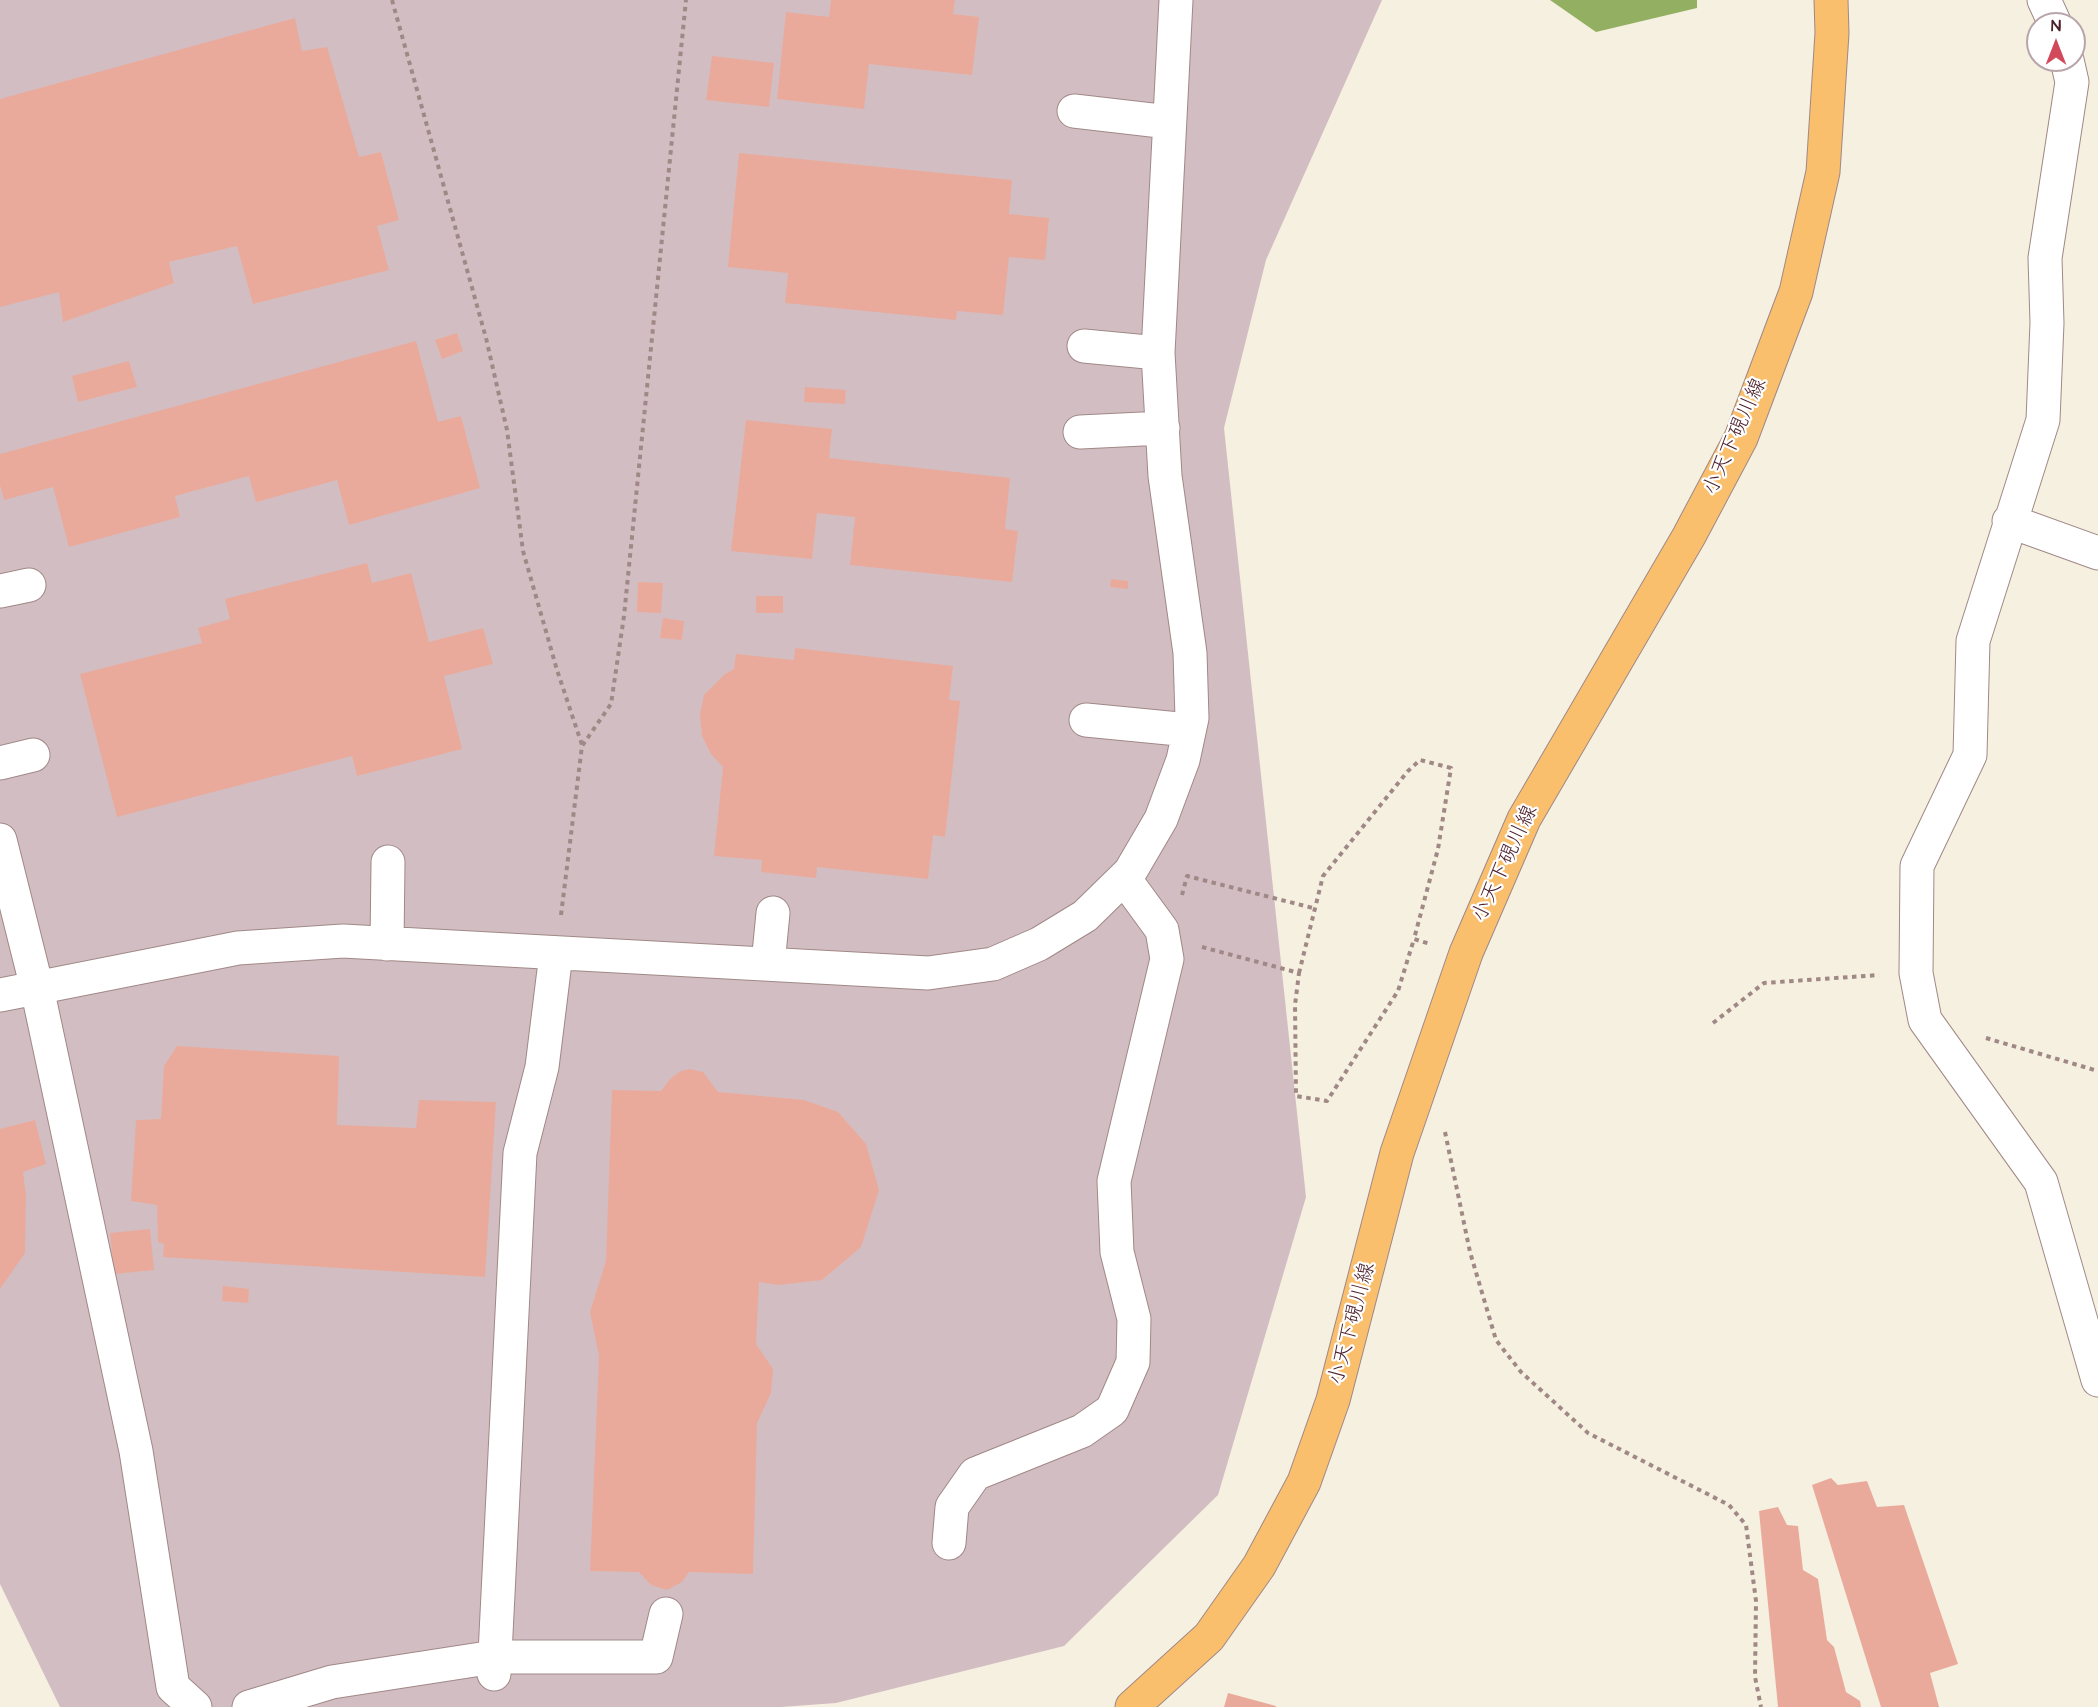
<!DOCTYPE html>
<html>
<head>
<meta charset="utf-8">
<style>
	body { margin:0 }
	#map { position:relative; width:2098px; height:1707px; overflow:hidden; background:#f6f0e0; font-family:"Architects Daughter",sans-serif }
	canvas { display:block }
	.north { position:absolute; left:2026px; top:12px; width:60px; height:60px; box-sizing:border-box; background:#fff; border:2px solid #b7a5aa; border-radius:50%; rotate:0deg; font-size:16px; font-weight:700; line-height:24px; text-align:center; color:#4a1f2b }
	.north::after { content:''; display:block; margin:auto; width:21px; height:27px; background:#d1495b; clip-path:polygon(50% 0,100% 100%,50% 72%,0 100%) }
</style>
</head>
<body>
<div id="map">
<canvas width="2098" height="1707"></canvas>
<div class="north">N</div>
</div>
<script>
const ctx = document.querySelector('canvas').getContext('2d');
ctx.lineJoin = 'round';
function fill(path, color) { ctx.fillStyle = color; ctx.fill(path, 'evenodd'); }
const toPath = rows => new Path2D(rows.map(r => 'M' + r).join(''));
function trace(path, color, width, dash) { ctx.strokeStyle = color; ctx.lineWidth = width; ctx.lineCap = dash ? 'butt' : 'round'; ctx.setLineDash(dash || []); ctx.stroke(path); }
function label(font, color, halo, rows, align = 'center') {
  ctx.font = font + ' "Architects Daughter","Klee One",sans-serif'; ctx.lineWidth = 4.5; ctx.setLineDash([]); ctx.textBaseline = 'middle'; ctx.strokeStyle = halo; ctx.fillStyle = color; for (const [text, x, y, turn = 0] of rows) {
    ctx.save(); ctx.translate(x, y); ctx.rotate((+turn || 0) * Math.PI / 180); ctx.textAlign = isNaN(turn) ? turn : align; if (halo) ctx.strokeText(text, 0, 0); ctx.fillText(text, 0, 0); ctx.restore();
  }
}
fill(toPath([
	[0,0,1382,0,1266,260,1224,428,1306,1197,1218,1495,1064,1646,836,1703,781,1707,60,1707,0,1584]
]), '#d2bec2');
fill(toPath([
	[1550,0,1697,0,1697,8,1596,32]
]), '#93b062');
fill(toPath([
	[831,0,955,0,953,14,979,17,972,75,869,64,864,109,777,99,786,12,829,17],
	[295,18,302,51,327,47,359,157,381,152,399,220,377,226,389,270,253,304,237,246,169,262,174,283,63,322,59,292,0,307,0,99],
	[712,56,774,63,769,107,706,100],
	[739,153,1012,180,1009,214,1049,218,1045,260,1009,257,1003,315,957,311,956,320,785,303,788,273,728,267],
	[457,333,463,351,442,359,435,340],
	[416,341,438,422,461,416,480,488,349,525,337,480,256,502,249,476,175,496,180,517,69,547,53,487,4,500,0,485,0,454],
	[129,361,137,387,78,402,72,376],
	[805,387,846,390,845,404,804,402],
	[746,420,832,429,829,458,1010,478,1005,529,1018,531,1012,582,850,565,855,517,817,513,812,559,731,551],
	[367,563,372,583,411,573,429,642,483,628,493,664,444,676,462,749,357,776,352,756,117,817,80,674,202,643,198,628,230,619,225,599],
	[1111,579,1128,581,1128,589,1110,587],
	[638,582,663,583,661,613,637,612],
	[756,596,783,596,783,613,756,613],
	[663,618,684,621,682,640,660,638],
	[795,648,953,666,949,700,960,701,945,837,933,835,928,879,817,867,816,878,761,872,762,860,714,856,723,767,711,754,702,736,700,714,704,695,725,674,734,669,736,654,794,660],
	[177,1046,339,1056,337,1125,416,1128,419,1100,496,1102,485,1277,163,1257,164,1244,158,1242,157,1205,131,1201,136,1120,161,1119,164,1066],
	[690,1069,703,1072,718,1092,804,1100,838,1112,866,1144,879,1190,861,1247,822,1280,778,1285,759,1282,756,1344,773,1369,771,1393,757,1423,753,1574,689,1572,682,1582,667,1590,651,1585,639,1572,590,1571,599,1356,590,1312,606,1261,612,1090,661,1091,671,1078,681,1071],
	[35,1120,46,1164,23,1172,26,1195,25,1253,0,1289,0,1129],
	[150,1229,154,1270,114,1274,110,1233],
	[223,1286,249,1289,248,1303,222,1301],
	[1831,1478,1838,1485,1867,1481,1877,1507,1904,1505,1958,1664,1930,1673,1939,1707,1881,1707,1812,1485],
	[1778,1507,1787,1525,1798,1526,1803,1570,1818,1579,1827,1640,1834,1647,1846,1692,1860,1701,1861,1707,1778,1707,1759,1511],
	[1228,1693,1276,1706,1276,1707,1224,1707]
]), '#eaaa9b');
const minor = toPath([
	[2044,0,2055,24],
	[2067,60,2072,82,2045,258,2047,323,2043,420,1973,641,1970,755,1917,866,1916,973,1925,1020,2041,1182,2098,1380],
	[1074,111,1169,122],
	[1084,346,1158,353],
	[1080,432,1163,428],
	[2009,521,2098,553],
	[0,591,29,585],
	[1086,720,1189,730],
	[0,763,33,755],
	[0,840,37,988,136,1451,173,1687,195,1707],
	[387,944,388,862],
	[768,964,773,913],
	[0,995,238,948,343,941,928,973,993,964,1039,944,1085,916,1130,872,1161,819,1183,760,1192,718,1190,653,1165,476,1158,353,1176,0],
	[949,1543,952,1507,975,1474,1082,1431,1112,1410,1133,1362,1134,1319,1117,1252,1114,1181,1167,959,1162,930,1124,878],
	[494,1674,520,1153,542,1067,556,954],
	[249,1707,332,1682,494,1657,656,1657,666,1614]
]);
const major = toPath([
	[1132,1707,1209,1637,1259,1566,1304,1482,1333,1400,1397,1153,1466,953,1524,819,1689,536,1741,438,1796,292,1823,172,1832,33,1831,0]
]);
trace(minor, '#a08886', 35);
trace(major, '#a08886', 35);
trace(toPath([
	[392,0,486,338,507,430,523,551,557,670,582,745],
	[1182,895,1187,876,1313,908],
	[561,915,582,746,611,704,624,616,686,0],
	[1202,947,1299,973,1295,1005,1296,1096,1327,1101,1398,991,1414,939],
	[1299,973,1323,876,1408,771,1420,760,1451,768,1438,849,1414,939,1430,944],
	[1713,1023,1764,983,1879,975],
	[1986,1038,2098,1071],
	[1445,1132,1470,1252,1496,1340,1521,1372,1588,1433,1729,1505,1746,1525,1756,1601,1755,1677,1761,1707]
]), '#a08886', 4, [4.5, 4.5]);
trace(minor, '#fff', 33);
trace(major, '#f9bf6d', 33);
label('21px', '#4a1f2b', '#fff', [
	["小天下硯川線",1736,437,-66],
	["小天下硯川線",1506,864,-65],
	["小天下硯川線",1353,1324,-75]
]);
</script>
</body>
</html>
